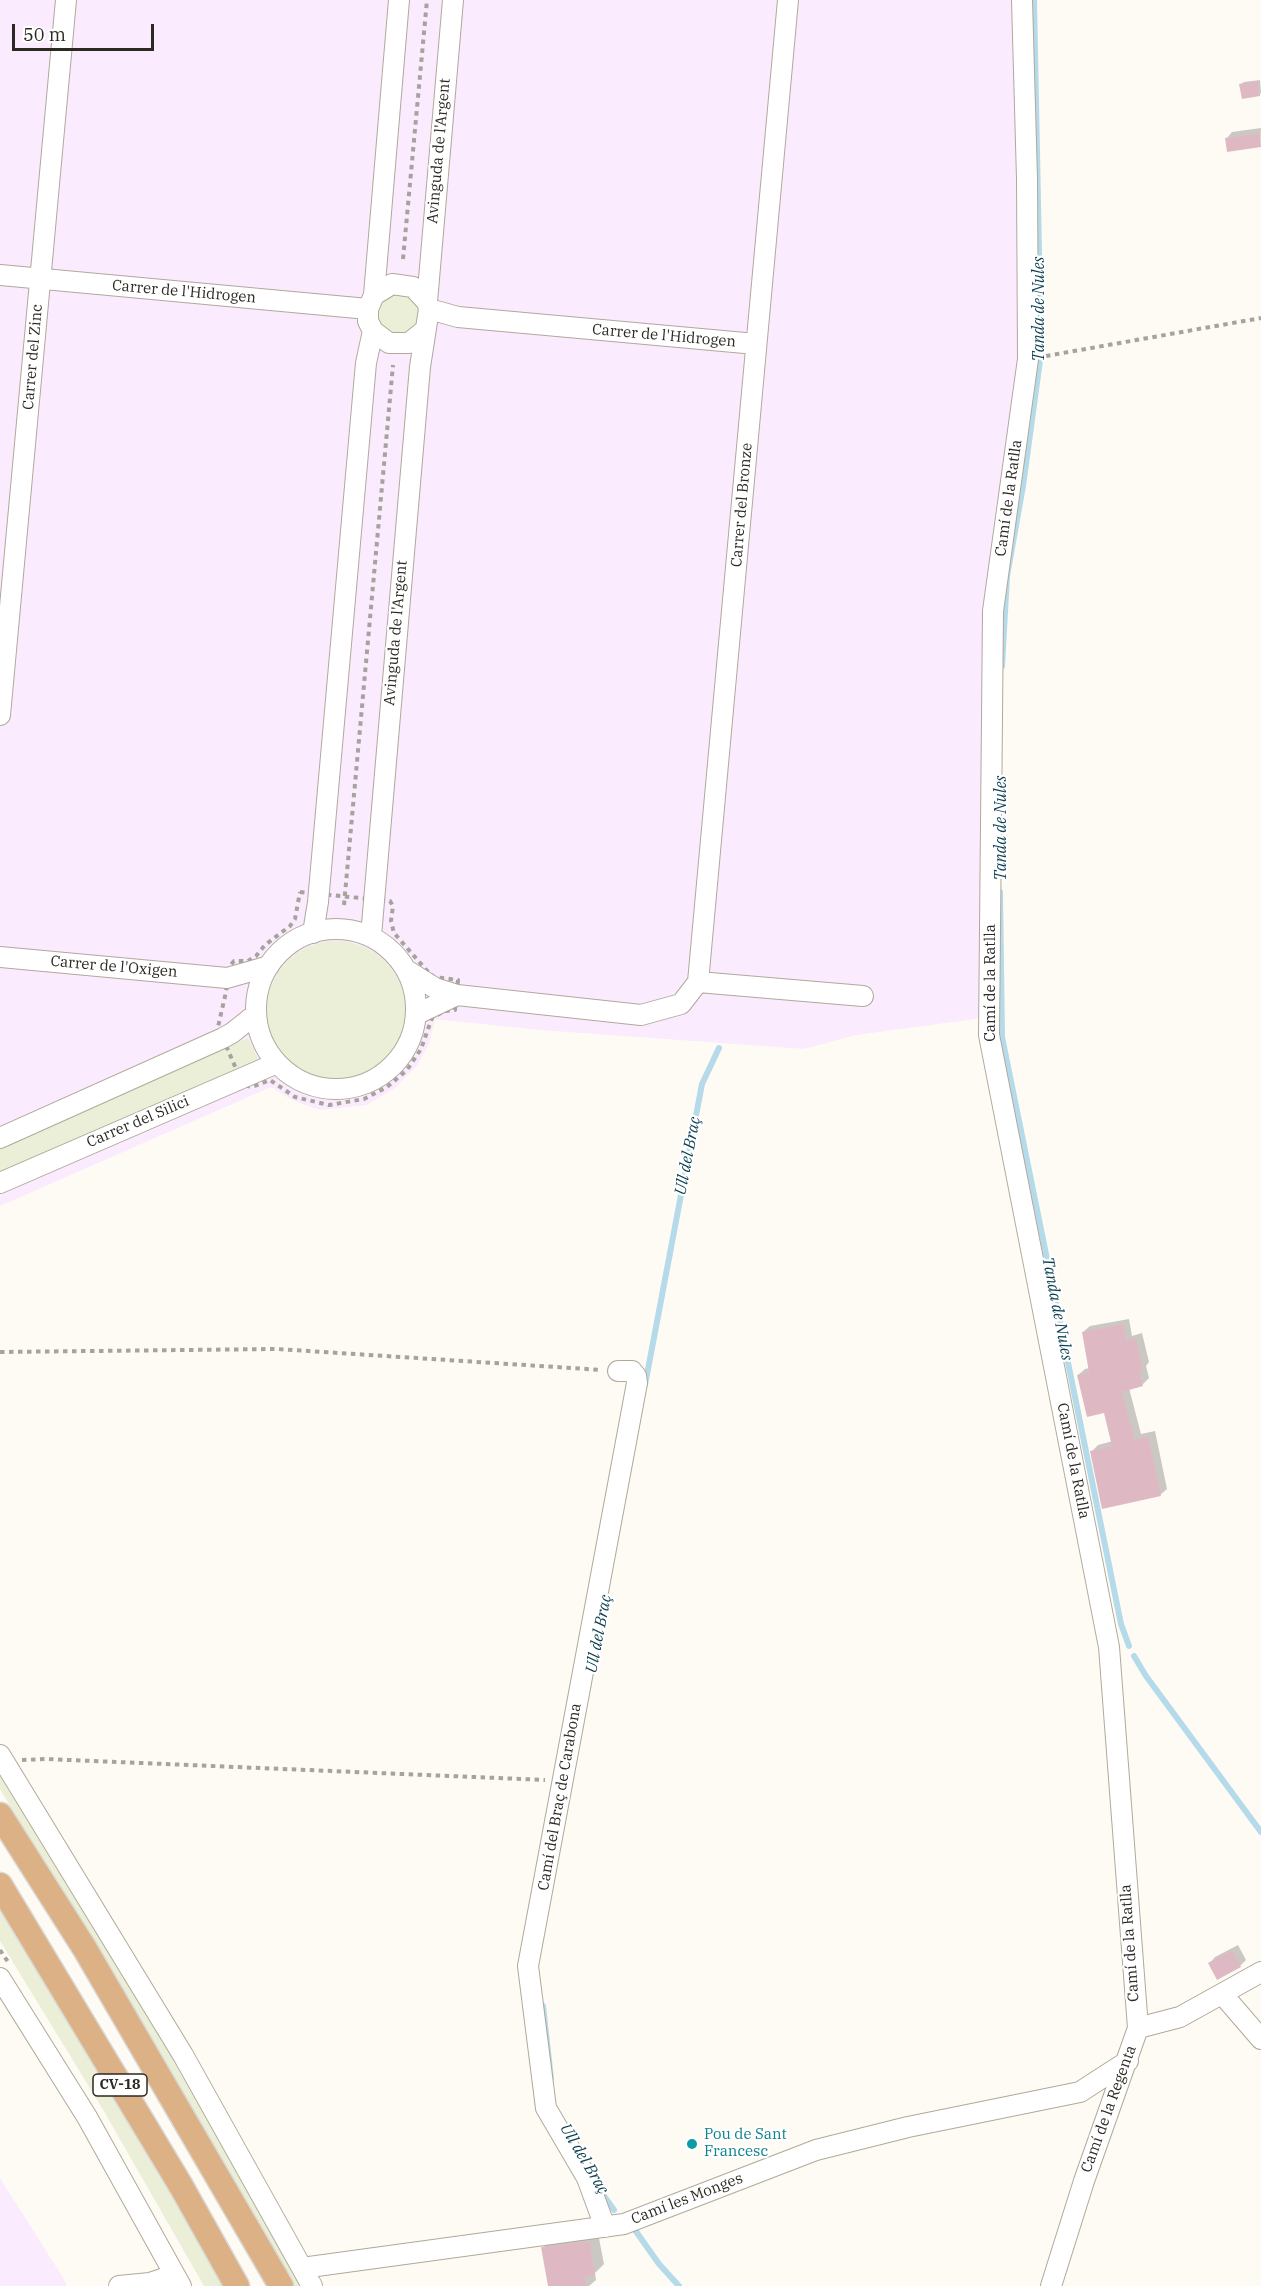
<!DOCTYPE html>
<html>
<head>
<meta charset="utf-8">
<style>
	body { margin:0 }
	#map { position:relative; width:1261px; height:2286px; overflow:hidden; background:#fefbf4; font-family:"IBM Plex Serif",serif }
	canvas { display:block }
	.scale { position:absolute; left:12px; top:24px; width:142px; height:27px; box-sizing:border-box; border:3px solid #2c2923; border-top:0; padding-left:8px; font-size:18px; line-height:21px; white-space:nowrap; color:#2c2923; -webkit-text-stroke:4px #fff; paint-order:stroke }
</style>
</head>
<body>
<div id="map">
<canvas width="1261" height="2286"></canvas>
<div class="scale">50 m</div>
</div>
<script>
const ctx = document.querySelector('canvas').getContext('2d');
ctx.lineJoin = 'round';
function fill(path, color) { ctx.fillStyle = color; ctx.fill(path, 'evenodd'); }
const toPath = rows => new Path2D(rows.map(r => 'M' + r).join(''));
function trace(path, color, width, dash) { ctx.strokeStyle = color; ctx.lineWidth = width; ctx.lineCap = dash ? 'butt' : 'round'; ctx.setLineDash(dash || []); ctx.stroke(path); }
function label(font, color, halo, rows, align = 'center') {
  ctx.font = font + ' "IBM Plex Serif",serif'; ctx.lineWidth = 4.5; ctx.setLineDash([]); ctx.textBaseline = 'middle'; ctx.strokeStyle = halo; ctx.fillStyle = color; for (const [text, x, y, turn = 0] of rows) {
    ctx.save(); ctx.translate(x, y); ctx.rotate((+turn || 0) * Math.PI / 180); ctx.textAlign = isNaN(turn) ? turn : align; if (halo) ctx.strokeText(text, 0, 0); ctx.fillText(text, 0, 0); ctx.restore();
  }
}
fill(toPath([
	[0,0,1013,0,1023,360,995,514,982,632,983,1018,856,1035,804,1049,540,1030,435,1019,429,1044,417,1066,395,1088,367,1105,320,1110,294,1101,271,1087,0,1206],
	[0,2178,62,2276,67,2286,0,2286]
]), '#fbebfe');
fill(toPath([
	[395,291,416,298,422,320,407,336,384,332,376,320,378,305],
	'267 1010a69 69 0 1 1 138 0a69 69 0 1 1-138 0Z',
	[248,1038,259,1061,0,1175,0,1148],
	[0,1772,156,2026,307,2286,294,2286,183,2092,0,1789],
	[0,1903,226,2286,204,2286,102,2108,0,1941]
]), '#ebefd7');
fill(toPath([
	[1260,80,1261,93,1259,95,1241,84,1244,82],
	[1261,128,1260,146,1227,138,1232,132],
	[1129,1319,1132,1336,1142,1333,1149,1362,1146,1366,1149,1378,1142,1385,1129,1388,1141,1434,1155,1431,1167,1489,1160,1495,1091,1452,1098,1445,1113,1441,1105,1411,1078,1375,1085,1369,1089,1368,1083,1332,1090,1326],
	[1238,1945,1246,1960,1240,1966,1210,1963,1215,1957],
	[598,2233,604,2264,595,2273,596,2280,589,2286,550,2286,543,2248,552,2239]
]), '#0003');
trace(toPath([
	[1002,666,1007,576,1023,486,1041,353,1034,0],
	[1000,892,1002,1037,1121,1624,1129,1646],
	[645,1385,702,1084,719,1048],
	[1134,1656,1146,1676,1261,1832],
	[543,2006,551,2079],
	[600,2185,604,2196,614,2210],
	[635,2230,659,2264,679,2286]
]), '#b5dae9', 6);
fill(toPath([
	[1258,81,1260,96,1242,99,1239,84],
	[1260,133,1261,147,1227,152,1225,138],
	[1123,1324,1126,1341,1136,1338,1143,1370,1139,1371,1143,1386,1122,1392,1135,1440,1148,1436,1161,1496,1102,1509,1090,1451,1112,1446,1104,1413,1087,1417,1077,1375,1089,1372,1082,1332],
	[1232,1950,1241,1967,1217,1980,1208,1963],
	[590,2241,595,2275,585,2276,587,2286,548,2286,541,2247]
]), '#deb9c3');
const minor = toPath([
	[1022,0,1027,179,1028,359,993,611,989,1035,1109,1647,1138,2028,1084,2181,1051,2286],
	[0,275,368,309],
	[374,295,399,0],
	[427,302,453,0],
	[429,309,458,317,756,344],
	[0,715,66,0],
	'256 1009a80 80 0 1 1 160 0a80 80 0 1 1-160 0Z',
	[313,933,318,902,366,363,373,331],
	[371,936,420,367,429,309,427,302,413,287,392,284,374,295,368,309,368,321,373,331,389,343,409,343,425,330],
	[0,957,227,978,269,966],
	[408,971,435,988,457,995,641,1015,681,1004,698,982,788,0],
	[698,982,863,996],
	[417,1014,457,995],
	[0,1138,223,1038,232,1033,256,1014],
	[0,1183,277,1063],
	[0,1755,183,2055,312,2286],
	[0,1978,87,2117,181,2286],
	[1223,1995,1261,2039],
	[1138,2028,1180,2017,1261,1972],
	[605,2227,587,2178,546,2108,528,1966,637,1383,636,1376,632,1371,618,1371],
	[302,2268,624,2224,816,2150,908,2127,1080,2092,1128,2061],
	[119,2286,150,2283,174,2275]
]);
const major = toPath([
	[0,1815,85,1949,281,2286],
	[0,1885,181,2186,237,2286]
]);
trace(minor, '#b1a999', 22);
trace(major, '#d9d8d7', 27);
trace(toPath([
	[403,259,427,0],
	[1046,356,1261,318],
	[300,892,390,901,393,906,391,921,394,933,429,973,434,977,458,980,455,1010,444,1011,432,1018,421,1049,407,1070,387,1087,364,1099,329,1105,295,1097,270,1080,252,1087,243,1085,218,1027,226,992,229,967,234,961,248,961,256,956,265,945,290,926,295,919,300,892],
	[344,905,393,365],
	[0,1352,277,1349,602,1370],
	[22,1760,46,1759,545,1780],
	[0,1950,8,1962]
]), '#a6a39c', 4, [4.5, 4.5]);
trace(minor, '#fff', 20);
trace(major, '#dcb185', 24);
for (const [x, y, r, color] of [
	[692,2144,6,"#0f9aa8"]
]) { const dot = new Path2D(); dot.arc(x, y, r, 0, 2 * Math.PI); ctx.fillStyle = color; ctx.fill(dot); trace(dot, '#fff', 2); }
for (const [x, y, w] of [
	[120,2085,54]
]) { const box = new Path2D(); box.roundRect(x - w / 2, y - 11, w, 22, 4.5); ctx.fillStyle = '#fff'; ctx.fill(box); trace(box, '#2c2923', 1.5); }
label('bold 14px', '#2c2923', null, [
	["CV-18",120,2085]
]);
label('15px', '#2c2923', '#fff', [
	["Avinguda de l'Argent",439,151,-85],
	["Carrer de l'Hidrogen",184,292,5],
	["Carrer de l'Hidrogen",664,336,5],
	["Carrer del Zinc",33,357,-85],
	["Camí de la Ratlla",1009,498,-82],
	["Carrer del Bronze",742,505,-85],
	["Avinguda de l'Argent",396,633,-85],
	["Carrer de l'Oxigen",114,967,5],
	["Camí de la Ratlla",991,983,-90],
	["Carrer del Silici",138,1122,-23],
	["Camí de la Ratlla",1073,1461,79],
	["Camí del Braç de Carabona",560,1797,-80],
	["Camí de la Ratlla",1130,1943,-94],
	["Camí de la Regenta",1109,2109,-70],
	["Camí les Monges",687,2199,-21]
]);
label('15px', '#0d838f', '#fff', [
	["Pou de Sant",704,2135],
	["Francesc",704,2152]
], 'left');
label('italic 16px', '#0b3f50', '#fff', [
	["Tanda de Nules",1039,309,-90],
	["Tanda de Nules",1001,828,-90],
	["Ull del Braç",688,1156,-79],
	["Tanda de Nules",1057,1309,79],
	["Ull del Braç",599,1634,-79],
	["Ull del Braç",584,2159,59]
]);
</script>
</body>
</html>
